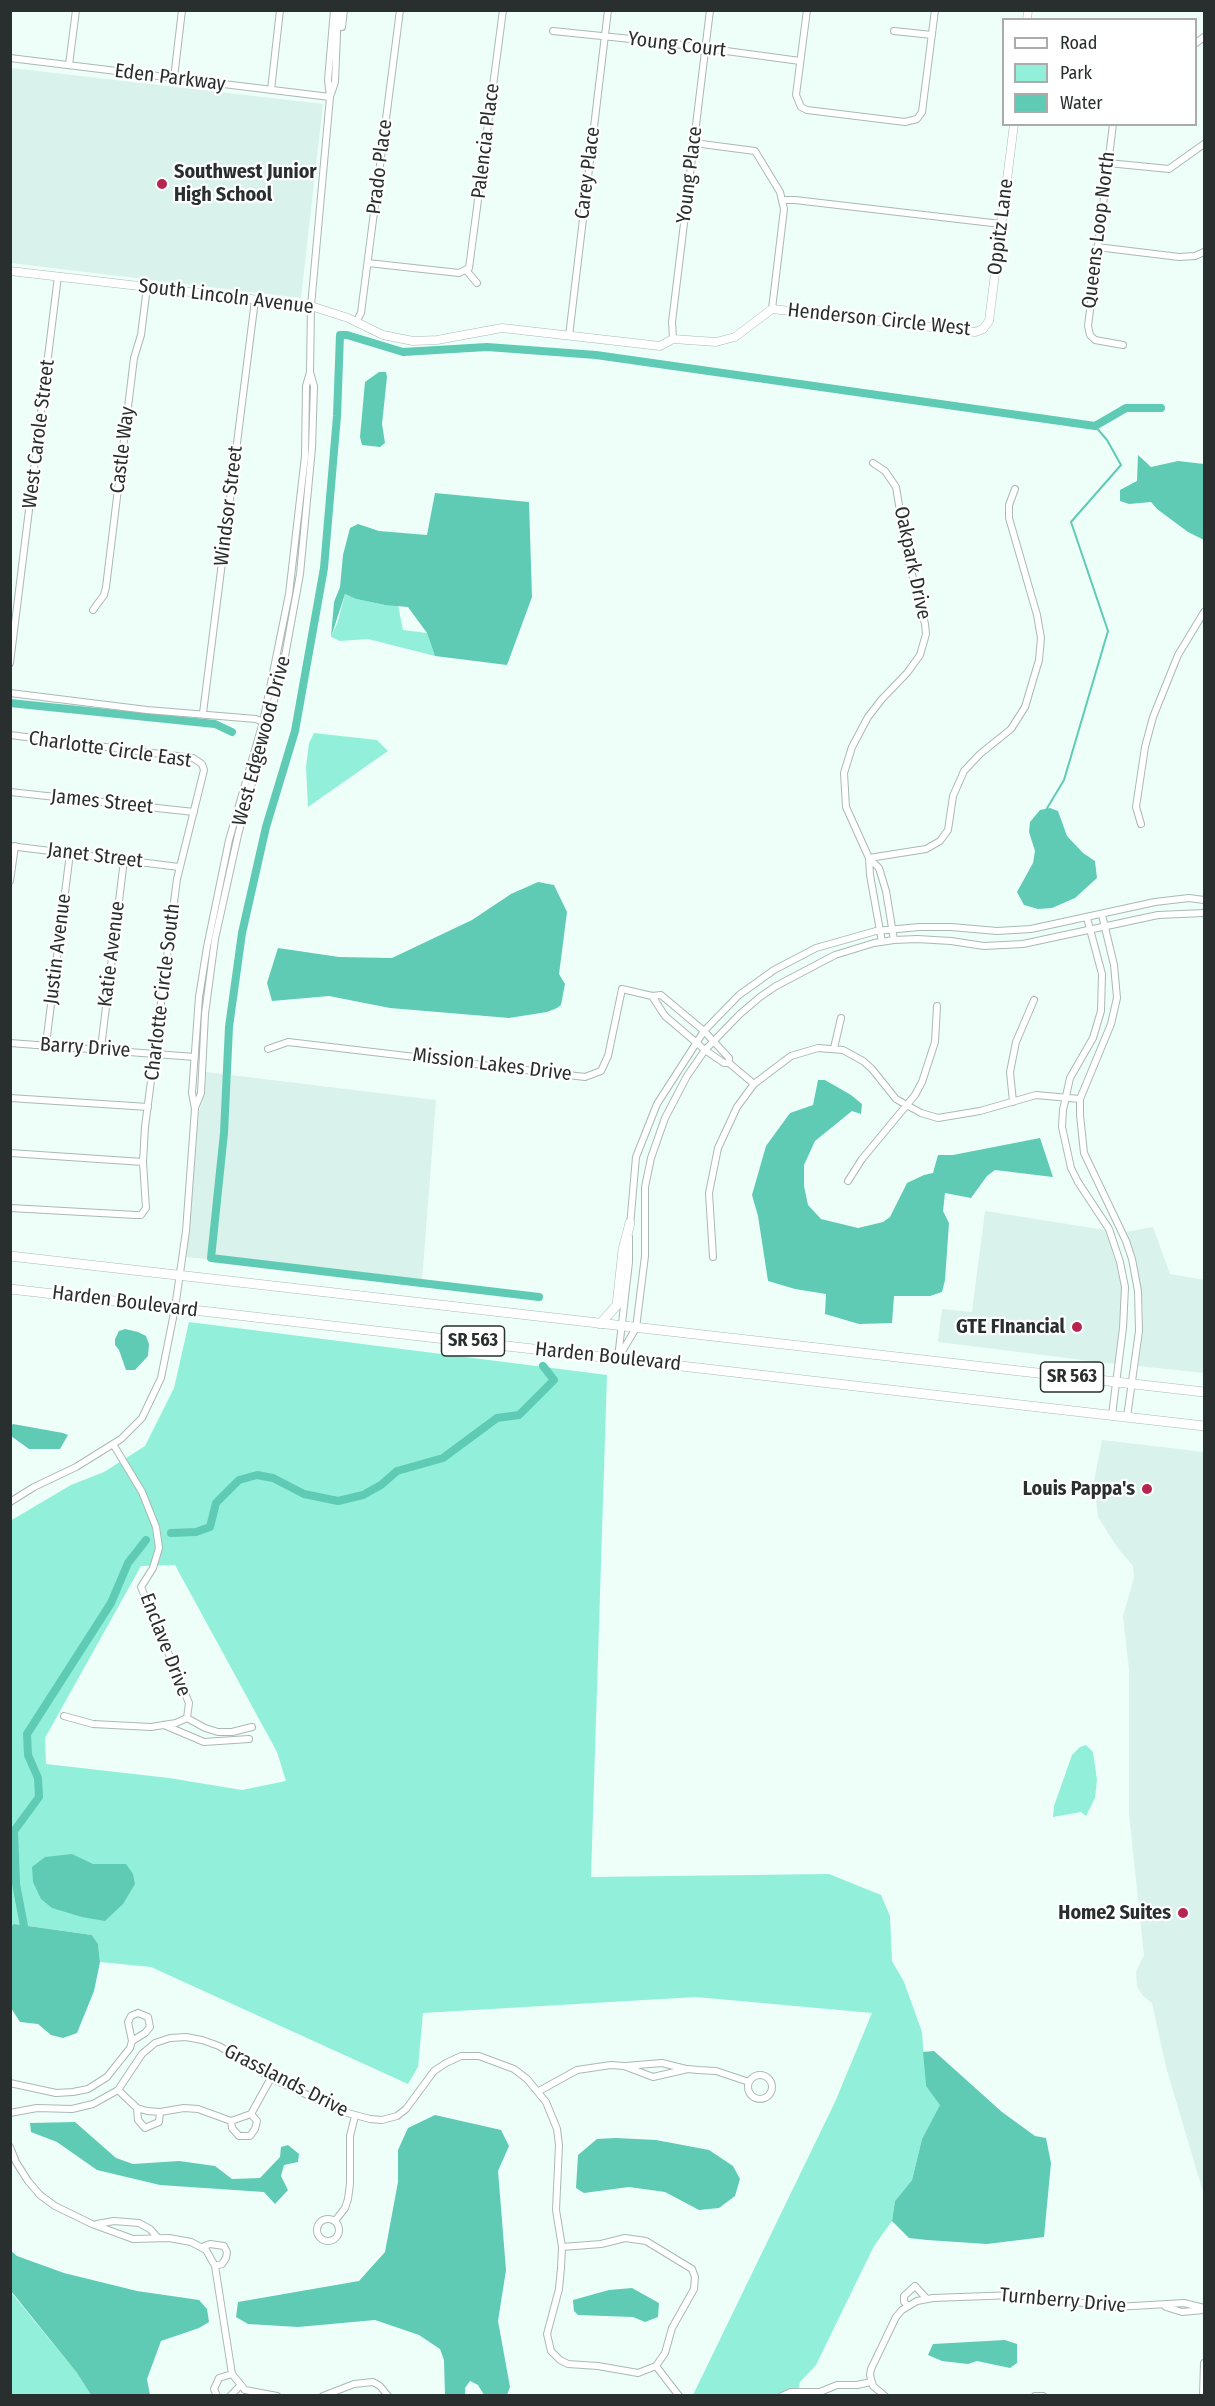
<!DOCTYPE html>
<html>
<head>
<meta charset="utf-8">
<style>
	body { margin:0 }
	#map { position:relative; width:1215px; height:2406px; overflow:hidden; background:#eefef9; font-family:"Fira Sans Condensed",sans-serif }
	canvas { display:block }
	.frame { position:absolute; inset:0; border:12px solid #292f2e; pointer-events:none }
	.legend { position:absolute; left:1002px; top:18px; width:195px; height:108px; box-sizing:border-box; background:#fff; border:2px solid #a9acab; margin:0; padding:8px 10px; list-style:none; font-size:18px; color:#292f2e }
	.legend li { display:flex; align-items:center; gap:12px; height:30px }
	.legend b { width:30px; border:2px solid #a9acab }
</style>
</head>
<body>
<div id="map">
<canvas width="1215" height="2406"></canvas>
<div class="frame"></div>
<ul class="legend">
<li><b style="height:8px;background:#fff"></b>Road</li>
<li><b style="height:16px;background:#92f0da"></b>Park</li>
<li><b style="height:16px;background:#5fcbb4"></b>Water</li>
</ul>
</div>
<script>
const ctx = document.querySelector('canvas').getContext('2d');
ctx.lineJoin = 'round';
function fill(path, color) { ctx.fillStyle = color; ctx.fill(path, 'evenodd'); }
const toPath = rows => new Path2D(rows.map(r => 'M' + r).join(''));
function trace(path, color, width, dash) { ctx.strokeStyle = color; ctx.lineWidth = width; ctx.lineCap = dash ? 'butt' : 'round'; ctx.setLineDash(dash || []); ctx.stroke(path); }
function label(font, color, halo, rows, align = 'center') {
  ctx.font = font + ' "Fira Sans Condensed",sans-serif'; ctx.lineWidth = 4.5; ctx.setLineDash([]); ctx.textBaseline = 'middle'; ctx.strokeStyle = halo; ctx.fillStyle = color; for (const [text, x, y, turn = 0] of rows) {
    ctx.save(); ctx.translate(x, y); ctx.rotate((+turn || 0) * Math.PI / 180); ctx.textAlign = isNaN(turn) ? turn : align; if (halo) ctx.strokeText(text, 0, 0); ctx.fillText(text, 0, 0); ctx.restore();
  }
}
fill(toPath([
	[11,68,323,104,301,298,11,263],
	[206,1072,436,1100,422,1281,186,1257,199,1112,205,1094],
	[985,1211,1105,1230,1116,1263,1121,1287,1121,1305,1115,1364,938,1342,942,1309,972,1312],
	[1153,1227,1170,1274,1204,1280,1204,1373,1138,1366,1143,1332,1143,1309,1136,1259,1126,1232],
	[1102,1440,1204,1452,1204,2195,1166,2067,1152,2003,1143,1996,1137,1986,1136,1972,1144,1955,1129,1814,1129,1669,1123,1616,1134,1578,1133,1566,1117,1547,1098,1517,1094,1482]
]), '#d9f2eb');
fill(toPath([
	[345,594,356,599,385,605,398,605,403,630,427,633,435,656,368,639,340,641,331,637,338,621],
	[314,733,377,740,388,751,308,807,306,767,309,743],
	[189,1322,607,1375,591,1877,829,1874,881,1895,890,1916,892,1961,904,1982,922,2032,926,2086,941,2104,922,2139,912,2180,895,2201,892,2221,874,2246,816,2365,800,2382,797,2395,693,2395,835,2102,872,2013,696,1997,423,2013,418,2067,408,2084,151,1967,100,1962,98,1944,92,1935,15,1924,11,1927,10,1521,71,1485,104,1472,145,1446,174,1388],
	[175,1565,277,1752,286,1781,242,1790,169,1778,46,1764,45,1738,141,1566],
	[1086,1745,1093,1752,1097,1780,1095,1798,1086,1816,1081,1812,1053,1817,1054,1806,1072,1755,1080,1747],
	[10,2291,77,2373,91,2395,11,2395]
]), '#92f0da');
fill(toPath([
	[379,372,386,372,387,377,382,424,385,443,380,447,362,445,360,437,365,382],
	[1138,455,1151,467,1178,461,1204,464,1204,540,1188,532,1157,509,1151,502,1129,504,1120,501,1120,490,1137,481],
	[435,493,529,502,532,597,507,665,435,656,427,633,408,607,385,605,356,599,345,594,331,637,334,602,340,587,343,555,350,528,358,524,379,531,427,535],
	[1050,808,1058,811,1067,836,1083,853,1095,861,1097,878,1075,898,1052,908,1038,909,1024,905,1017,892,1033,863,1035,851,1029,832,1030,822,1040,810],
	[538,882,554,885,567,912,559,974,565,984,561,1005,557,1008,547,1012,509,1018,390,1008,329,996,272,1001,267,983,278,948,339,957,392,958,472,920,511,894],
	[818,1080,825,1080,851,1095,862,1104,861,1114,852,1111,815,1141,804,1165,804,1186,808,1205,821,1219,858,1228,883,1222,890,1217,907,1183,924,1175,933,1173,938,1155,953,1155,1040,1138,1053,1177,995,1170,987,1176,971,1198,945,1193,943,1211,949,1223,945,1280,942,1292,930,1296,894,1296,892,1323,859,1324,825,1314,826,1294,795,1289,768,1281,758,1216,752,1195,766,1146,790,1113,813,1105],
	[125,1329,138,1332,146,1336,149,1344,148,1356,135,1370,126,1370,119,1350,115,1345,115,1339,119,1331],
	[13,1424,63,1433,68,1435,60,1449,29,1449,11,1436,11,1426],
	[72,1854,93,1864,126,1864,133,1874,135,1884,123,1904,105,1921,82,1917,52,1908,41,1899,33,1882,32,1867,45,1857],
	[14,1924,92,1935,98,1944,100,1962,94,1991,77,2033,63,2038,51,2035,38,2024,20,2022,11,2008,10,1927],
	[934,2051,1002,2112,1035,2136,1046,2138,1051,2163,1044,2237,987,2244,927,2240,909,2238,892,2221,895,2201,912,2180,922,2139,940,2105,926,2086,923,2052],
	[435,2115,501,2130,509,2146,498,2171,506,2270,498,2321,510,2387,507,2395,484,2395,478,2385,470,2381,465,2388,465,2395,445,2395,444,2360,440,2349,419,2335,375,2320,298,2327,248,2324,236,2317,238,2302,359,2281,385,2252,398,2182,398,2150,408,2128],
	[75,2122,116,2158,133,2164,179,2161,215,2166,232,2179,260,2178,280,2157,281,2147,288,2145,299,2154,298,2162,284,2165,281,2176,288,2190,275,2204,264,2192,160,2185,97,2170,57,2142,31,2132,30,2123],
	[616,2138,656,2140,709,2150,733,2166,740,2179,735,2196,719,2208,699,2210,665,2192,629,2187,584,2193,576,2188,578,2155,597,2139],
	[10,2250,17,2256,64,2273,137,2291,199,2300,207,2309,209,2322,199,2328,161,2341,147,2379,150,2395,91,2395,77,2373,11,2291],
	[632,2288,659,2303,658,2317,645,2322,633,2317,578,2315,574,2311,573,2300,609,2290],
	[1005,2340,1017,2344,1017,2363,1010,2368,977,2361,968,2364,942,2361,928,2355,933,2344]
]), '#5fcbb4');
trace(toPath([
	[1046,810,1064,780,1108,631,1071,522,1121,465,1107,440,1095,426]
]), '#5fcbb4', 2);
trace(toPath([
	[10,703,215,724,232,732],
	[539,1297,211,1258,224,1133,229,1027,242,933,266,827,295,731,324,568,337,416,340,335,347,335,403,352,487,347,596,355,1095,426,1126,408,1161,408],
	[171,1533,196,1532,210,1527,216,1503,239,1480,257,1475,273,1478,304,1494,338,1501,363,1495,381,1485,397,1471,443,1458,497,1418,519,1415,554,1380,543,1366],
	[24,1926,16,1884,14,1831,39,1797,38,1778,28,1755,27,1734,111,1603,128,1563,146,1540]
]), '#5fcbb4', 8);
const minor = toPath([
	[807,10,796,95,801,107,807,110,905,122,917,119,922,112,935,10],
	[342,27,344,10],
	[553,31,660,42,800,61],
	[894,31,932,35],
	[1196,43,1204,37],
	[10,58,330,97],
	[69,65,76,10],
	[174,78,182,10],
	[271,90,280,10],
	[331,94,335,82,338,10],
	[1113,124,1088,326,1090,335,1095,340,1123,345],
	[694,143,755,151,780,192,784,209,772,309],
	[1108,163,1169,169,1204,144],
	[783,200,795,200,1001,224],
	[1097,247,1179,257,1195,256,1204,252],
	[368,263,459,273,469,268,503,10],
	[466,270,477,283],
	[356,322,361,313,400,10],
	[569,336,608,10],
	[673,339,672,322,710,10],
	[873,463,885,471,896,487,908,559,925,624,926,634,920,655,907,673,882,699,868,717,852,747,844,773,846,807,869,858,879,868,886,891,894,940],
	[93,610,104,595,106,587,134,358,141,335,147,287],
	[10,663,58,276],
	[10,693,147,710,256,719,266,723],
	[203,713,255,300],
	[10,735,193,758,202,764,204,770,177,879,145,1127,143,1162,146,1208,141,1215,136,1215,10,1208],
	[10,792,194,812],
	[1141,824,1136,807,1145,747,1153,717,1178,655,1204,612],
	[10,846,179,867],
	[869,858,926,849,940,841,948,830,953,796,964,771,980,754,1011,729,1025,707,1039,660,1041,638,1037,615,1009,518,1009,505,1015,489],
	[869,858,870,875,882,942],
	[10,881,15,846],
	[1102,915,1114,965,1117,998,1111,1024,1080,1099,1080,1115,1084,1153,1126,1241,1132,1259,1138,1291,1139,1331,1127,1417],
	[1087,918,1102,974,1101,1011,1093,1038,1070,1078,1063,1110,1062,1127,1071,1168,1078,1182,1109,1229,1120,1262,1125,1287,1123,1328,1112,1415],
	[652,996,665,1016,705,1050,724,1063,729,1063,754,1084],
	[10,1043,195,1057],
	[46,1044,70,853],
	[101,1048,124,860],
	[834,1048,841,1018],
	[268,1049,288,1042,585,1077,601,1071,608,1056,622,989,652,996,661,995,704,1031,729,1058,729,1063],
	[10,1098,148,1107],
	[1013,1102,1010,1072,1016,1042,1034,1000],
	[195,1108,201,1093,205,1014,215,939,238,835,283,667,300,574,312,448,314,386,310,372,311,306,330,97,328,80,334,10],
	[10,1153,143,1162],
	[848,1181,862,1159,915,1095,922,1082,935,1042,937,1006],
	[630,1226,636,1157,657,1104,704,1031,739,995,774,970,816,948,876,931,919,927,951,927,997,931,1031,929,1155,902,1189,898,1204,900],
	[713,1257,709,1193,718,1148,737,1107,754,1084,791,1056,818,1048,843,1050,863,1061,872,1069,896,1099,921,1113,938,1118,980,1111,1036,1095,1080,1099],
	[620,1355,636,1328,645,1256,645,1187,651,1158,665,1118,687,1076,705,1050,740,1014,760,997,776,986,835,955,874,943,894,940,917,939,951,941,984,946,1023,944,1158,915,1204,913],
	[618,1358,629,1262,629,1237],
	[113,1444,142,1492,156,1527,159,1548,153,1568,141,1587,189,1703,187,1718,205,1728,218,1732,232,1732,252,1727],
	[10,1502,34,1487,76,1467,121,1439,142,1418,161,1378,175,1308,186,1231,195,1109,192,1093,199,997,207,947,229,840,263,722,289,594,305,456,306,386,310,372],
	[64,1716,93,1724,151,1727,176,1723,187,1718],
	[164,1725,204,1742,249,1739],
	[138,2013,148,2017,150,2027,145,2033,132,2041,128,2022,131,2016,138,2013],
	[625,2066,662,2063,686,2069],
	'748 2087a12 12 0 1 1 24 0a12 12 0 1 1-24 0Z',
	[10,2083,56,2093,73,2092,88,2089,107,2077,130,2048,132,2041],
	[118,2090,137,2108,147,2111,160,2112,184,2108,198,2109,231,2121,251,2114,271,2078],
	[539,2091,577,2070,611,2065,624,2066,653,2077,688,2069,698,2070,716,2071,749,2082],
	[137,2108,138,2120,145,2128,159,2122,160,2112],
	[10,2113,37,2108,72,2109,93,2104,118,2090,142,2054,155,2043,170,2038,186,2037,202,2040,219,2046,271,2078,344,2112,370,2119,382,2120,397,2116,406,2109,434,2071,446,2063,461,2056,479,2056,514,2069,527,2079,546,2102,557,2129,559,2145,556,2210,562,2247,561,2268,559,2289,547,2334,551,2351,560,2360,568,2364,598,2366,638,2373,656,2366,665,2353,672,2328,694,2289,695,2277,692,2269,646,2241,625,2238,601,2244,562,2247],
	[231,2121,232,2128,239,2136,250,2136,255,2129,257,2121,251,2114],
	[10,2147,16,2162,28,2181,40,2195,55,2206,92,2224,133,2239,169,2238,191,2242,206,2250,215,2266,232,2374,245,2390,277,2396],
	'317 2230a11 11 0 1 1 22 0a11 11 0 1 1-22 0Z',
	[335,2221,345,2208,348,2199,350,2184,350,2136,355,2116],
	[97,2224,114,2221,139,2223,150,2229,157,2237],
	[202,2247,210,2244,224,2246,227,2252,226,2258,222,2264,215,2266],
	[908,2306,904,2302,904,2296,915,2286,926,2298],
	[1166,2307,1182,2312,1204,2310],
	[656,2366,679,2396],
	[217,2396,214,2389,219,2378,232,2374],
	[230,2396,240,2386],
	[323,2396,354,2384,373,2382,380,2386,388,2396],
	[782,2396,791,2392,820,2392,837,2385,857,2385,871,2382],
	[885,2396,873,2386,870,2375,871,2369,896,2317,902,2310,917,2301,933,2298,1015,2295,1036,2300,1058,2300,1116,2307,1184,2303,1204,2308],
	[1035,2396,1043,2396],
	[1203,2396,1204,2363]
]);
const tertiary = toPath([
	[1027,20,1028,10],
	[10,271,311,306,348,318,383,335,413,341,437,340,502,328,660,346,673,339,716,342,735,337,772,309,975,332,983,329,989,321,1014,124]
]);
const primary = toPath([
	[10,1256,1204,1392],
	[10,1289,1204,1426],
	[600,1324,617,1305,623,1250,630,1223]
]);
trace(minor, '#aab9b5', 8);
trace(tertiary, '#aab9b5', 9);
trace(primary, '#aab9b5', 10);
trace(minor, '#fff', 6);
trace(tertiary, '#fff', 8);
trace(primary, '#fff', 9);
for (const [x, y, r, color] of [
	[162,184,6,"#b62550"],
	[1077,1327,6,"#b62550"],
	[1147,1489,6,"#b62550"],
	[1183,1913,6,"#b62550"]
]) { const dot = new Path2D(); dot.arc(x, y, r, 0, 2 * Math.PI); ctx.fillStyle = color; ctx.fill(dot); trace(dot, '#fff', 2); }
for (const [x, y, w] of [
	[473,1341,63],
	[1072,1377,63]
]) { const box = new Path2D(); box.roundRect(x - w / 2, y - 15, w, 30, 4.5); ctx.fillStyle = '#fff'; ctx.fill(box); trace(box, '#292f2e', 1.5); }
label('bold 18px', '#292f2e', null, [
	["SR 563",473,1341],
	["SR 563",1072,1377]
]);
label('20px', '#292f2e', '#fff', [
	["Young Court",677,45,7],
	["Eden Parkway",170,78,7],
	["Palencia Place",486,141,-83],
	["Prado Place",380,167,-83],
	["Carey Place",588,173,-83],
	["Young Place",690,175,-83],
	["Oppitz Lane",1001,227,-83],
	["Queens Loop North",1099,230,-83],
	["South Lincoln Avenue",226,297,7],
	["Henderson Circle West",879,320,6],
	["West Carole Street",39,434,-83],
	["Castle Way",123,450,-83],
	["Windsor Street",229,506,-83],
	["Oakpark Drive",912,563,78],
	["West Edgewood Drive",262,741,-75],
	["Charlotte Circle East",110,750,8],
	["James Street",102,802,6],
	["Janet Street",95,856,7],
	["Justin Avenue",58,949,-83],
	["Katie Avenue",112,954,-83],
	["Charlotte Circle South",163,992,-83],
	["Barry Drive",85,1048,4],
	["Mission Lakes Drive",492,1065,7],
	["Harden Boulevard",125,1302,7],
	["Harden Boulevard",608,1357,6],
	["Enclave Drive",165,1645,69],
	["Grasslands Drive",286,2081,27],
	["Turnberry Drive",1063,2301,5]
]);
label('bold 20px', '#292f2e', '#fff', [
	["Southwest Junior",174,172,"left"],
	["High School",174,195,"left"],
	["GTE FInancial",1065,1327],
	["Louis Pappa's",1135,1489],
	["Home2 Suites",1171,1913]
], 'right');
</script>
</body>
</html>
